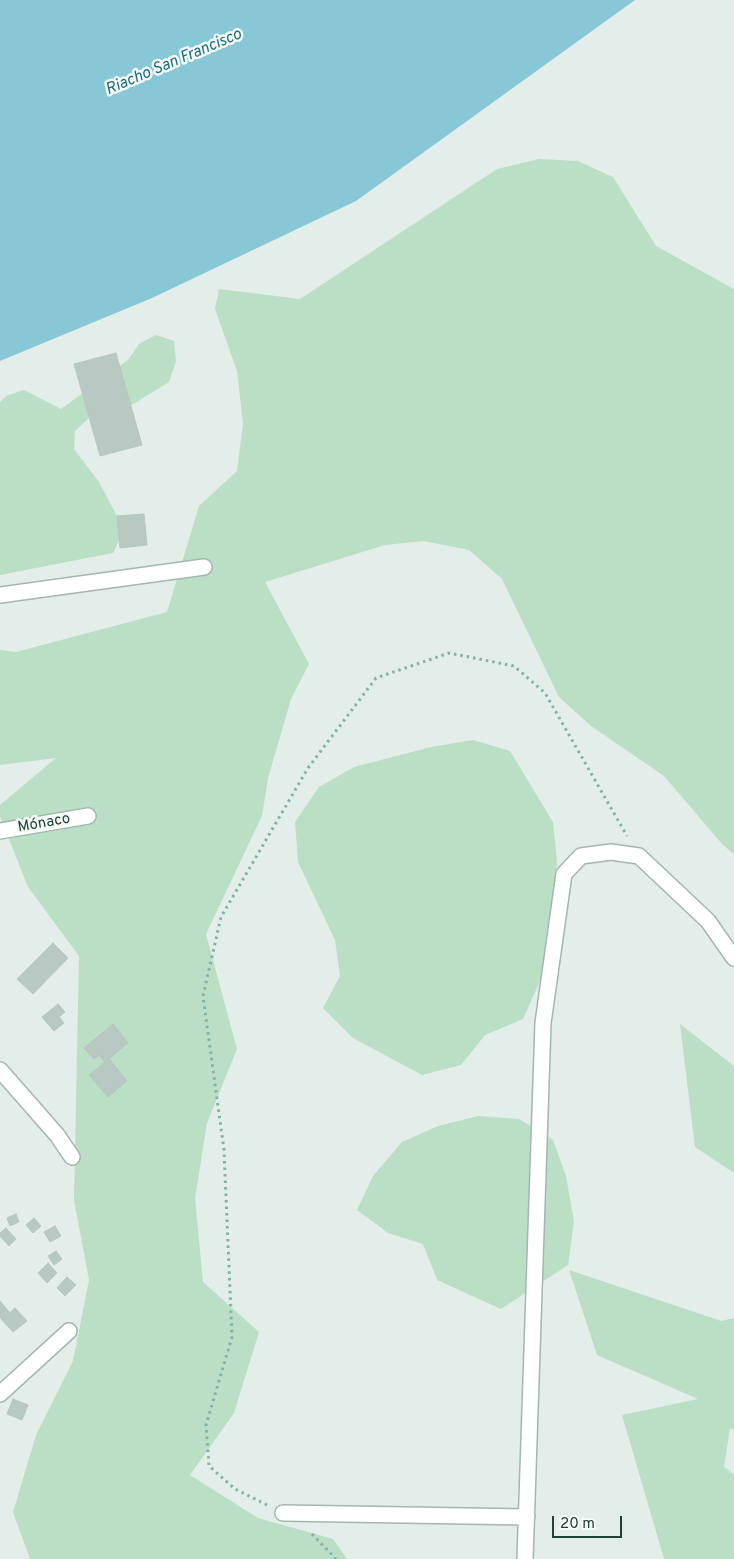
<!DOCTYPE html>
<html>
<head>
<meta charset="utf-8">
<style>
	body { margin:0 }
	#map { position:relative; width:734px; height:1559px; overflow:hidden; background:#e3ede9; font-family:Overpass,sans-serif }
	canvas { display:block }
	.scale { position:absolute; left:552px; top:1516px; width:70px; height:22px; box-sizing:border-box; border:2px solid #214038; border-top:0; padding-left:6px; font-size:15px; line-height:18px; white-space:nowrap; color:#214038; -webkit-text-stroke:4px #f4faf7; paint-order:stroke }
</style>
</head>
<body>
<div id="map">
<canvas width="734" height="1559"></canvas>
<div class="scale">20 m</div>
</div>
<script>
const ctx = document.querySelector('canvas').getContext('2d');
ctx.lineJoin = 'round';
function fill(path, color) { ctx.fillStyle = color; ctx.fill(path, 'evenodd'); }
const toPath = rows => new Path2D(rows.map(r => 'M' + r).join(''));
function trace(path, color, width, dash) { ctx.strokeStyle = color; ctx.lineWidth = width; ctx.lineCap = dash ? 'butt' : 'round'; ctx.setLineDash(dash || []); ctx.stroke(path); }
function label(font, color, halo, rows, align = 'center') {
  ctx.font = font + ' Overpass,sans-serif'; ctx.lineWidth = 5; ctx.setLineDash([]); ctx.textBaseline = 'middle'; ctx.strokeStyle = halo; ctx.fillStyle = color; for (const [text, x, y, turn = 0] of rows) {
    ctx.save(); ctx.translate(x, y); ctx.rotate((+turn || 0) * Math.PI / 180); ctx.textAlign = isNaN(turn) ? turn : align; if (halo) ctx.strokeText(text, 0, 0); ctx.fillText(text, 0, 0); ctx.restore();
  }
}
fill(toPath([
	[539,159,578,161,613,177,656,246,734,289,734,854,723,845,664,776,591,726,559,697,502,579,469,550,423,541,385,545,265,582,309,664,291,699,268,778,262,816,206,934,237,1049,207,1123,195,1198,203,1282,259,1332,234,1413,190,1475,258,1518,333,1539,347,1559,30,1559,13,1512,36,1435,73,1361,89,1280,74,1200,79,956,28,887,0,816,0,805,56,758,0,765,0,650,16,652,167,612,199,506,237,471,243,424,237,371,215,309,219,289,300,299,497,169],
	[156,335,174,341,176,361,169,382,130,406,89,418,75,431,74,449,99,482,117,516,122,535,113,553,0,575,0,402,6,396,24,390,61,409,128,360,139,344],
	[473,740,510,751,553,822,557,860,551,939,540,981,523,1019,485,1035,461,1065,422,1075,353,1038,323,1008,340,976,335,940,298,862,295,822,319,787,354,767,431,747],
	[680,1024,734,1066,734,1173,695,1147],
	[478,1116,519,1119,553,1140,566,1176,574,1221,568,1265,501,1309,437,1280,423,1244,388,1233,357,1210,373,1176,402,1142,438,1126],
	[569,1270,721,1321,734,1318,734,1430,730,1428,724,1467,734,1474,734,1559,664,1559,622,1415,698,1399,597,1355]
]), '#bbdfc5');
fill(toPath([
	[0,0,635,0,356,201,152,298,0,361]
]), '#88c7d5');
const building = toPath([
	[116,353,142,445,100,456,74,364,116,353],
	[144,514,147,545,120,548,117,516,144,514],
	[53,943,68,958,33,994,17,979,53,943],
	[58,1004,65,1012,59,1017,64,1023,54,1031,42,1017,58,1004],
	[113,1024,128,1043,105,1062,99,1055,94,1059,84,1048,113,1024],
	[109,1059,127,1081,108,1097,89,1075,109,1059],
	[16,1214,19,1222,10,1226,7,1218,16,1214],
	[34,1218,41,1226,33,1233,26,1225,34,1218],
	[55,1226,61,1236,50,1242,44,1232,55,1226],
	[6,1228,16,1239,9,1246,0,1236,0,1233,6,1228],
	[56,1251,62,1259,54,1265,48,1256,56,1251],
	[48,1263,57,1273,47,1283,38,1273,48,1263],
	[67,1277,76,1285,65,1296,57,1288,67,1277],
	[0,1301,10,1313,2,1320,0,1317,0,1301],
	[15,1308,27,1321,13,1332,2,1320,15,1308],
	[13,1399,28,1405,22,1420,7,1414,13,1399]
]);
fill(building, '#b8c8c2');
trace(building, '#b5c7c0', 1);
const minor = toPath([
	[0,595,204,567],
	[0,831,88,816],
	[0,1070,57,1135,72,1157],
	[0,1394,69,1331],
	[283,1513,527,1517],
	[525,1559,543,1023,564,874,581,856,611,852,639,856,708,921,734,958]
]);
trace(minor, '#a5b6b0', 18);
trace(toPath([
	[267,1505,235,1489,209,1466,206,1425,232,1337,224,1150,203,996,221,917,308,768,376,678,449,653,514,666,545,693,627,836],
	[312,1534,336,1559]
]), '#82b2a4', 3, [2.5, 4]);
trace(minor, '#fff', 15);
label('15px', '#214038', '#f4faf7', [
	["Mónaco",44,824,-10]
]);
label('italic 16px', '#186c7f', '#f4faf7', [
	["Riacho San Francisco",174,63,-23]
]);
</script>
</body>
</html>
